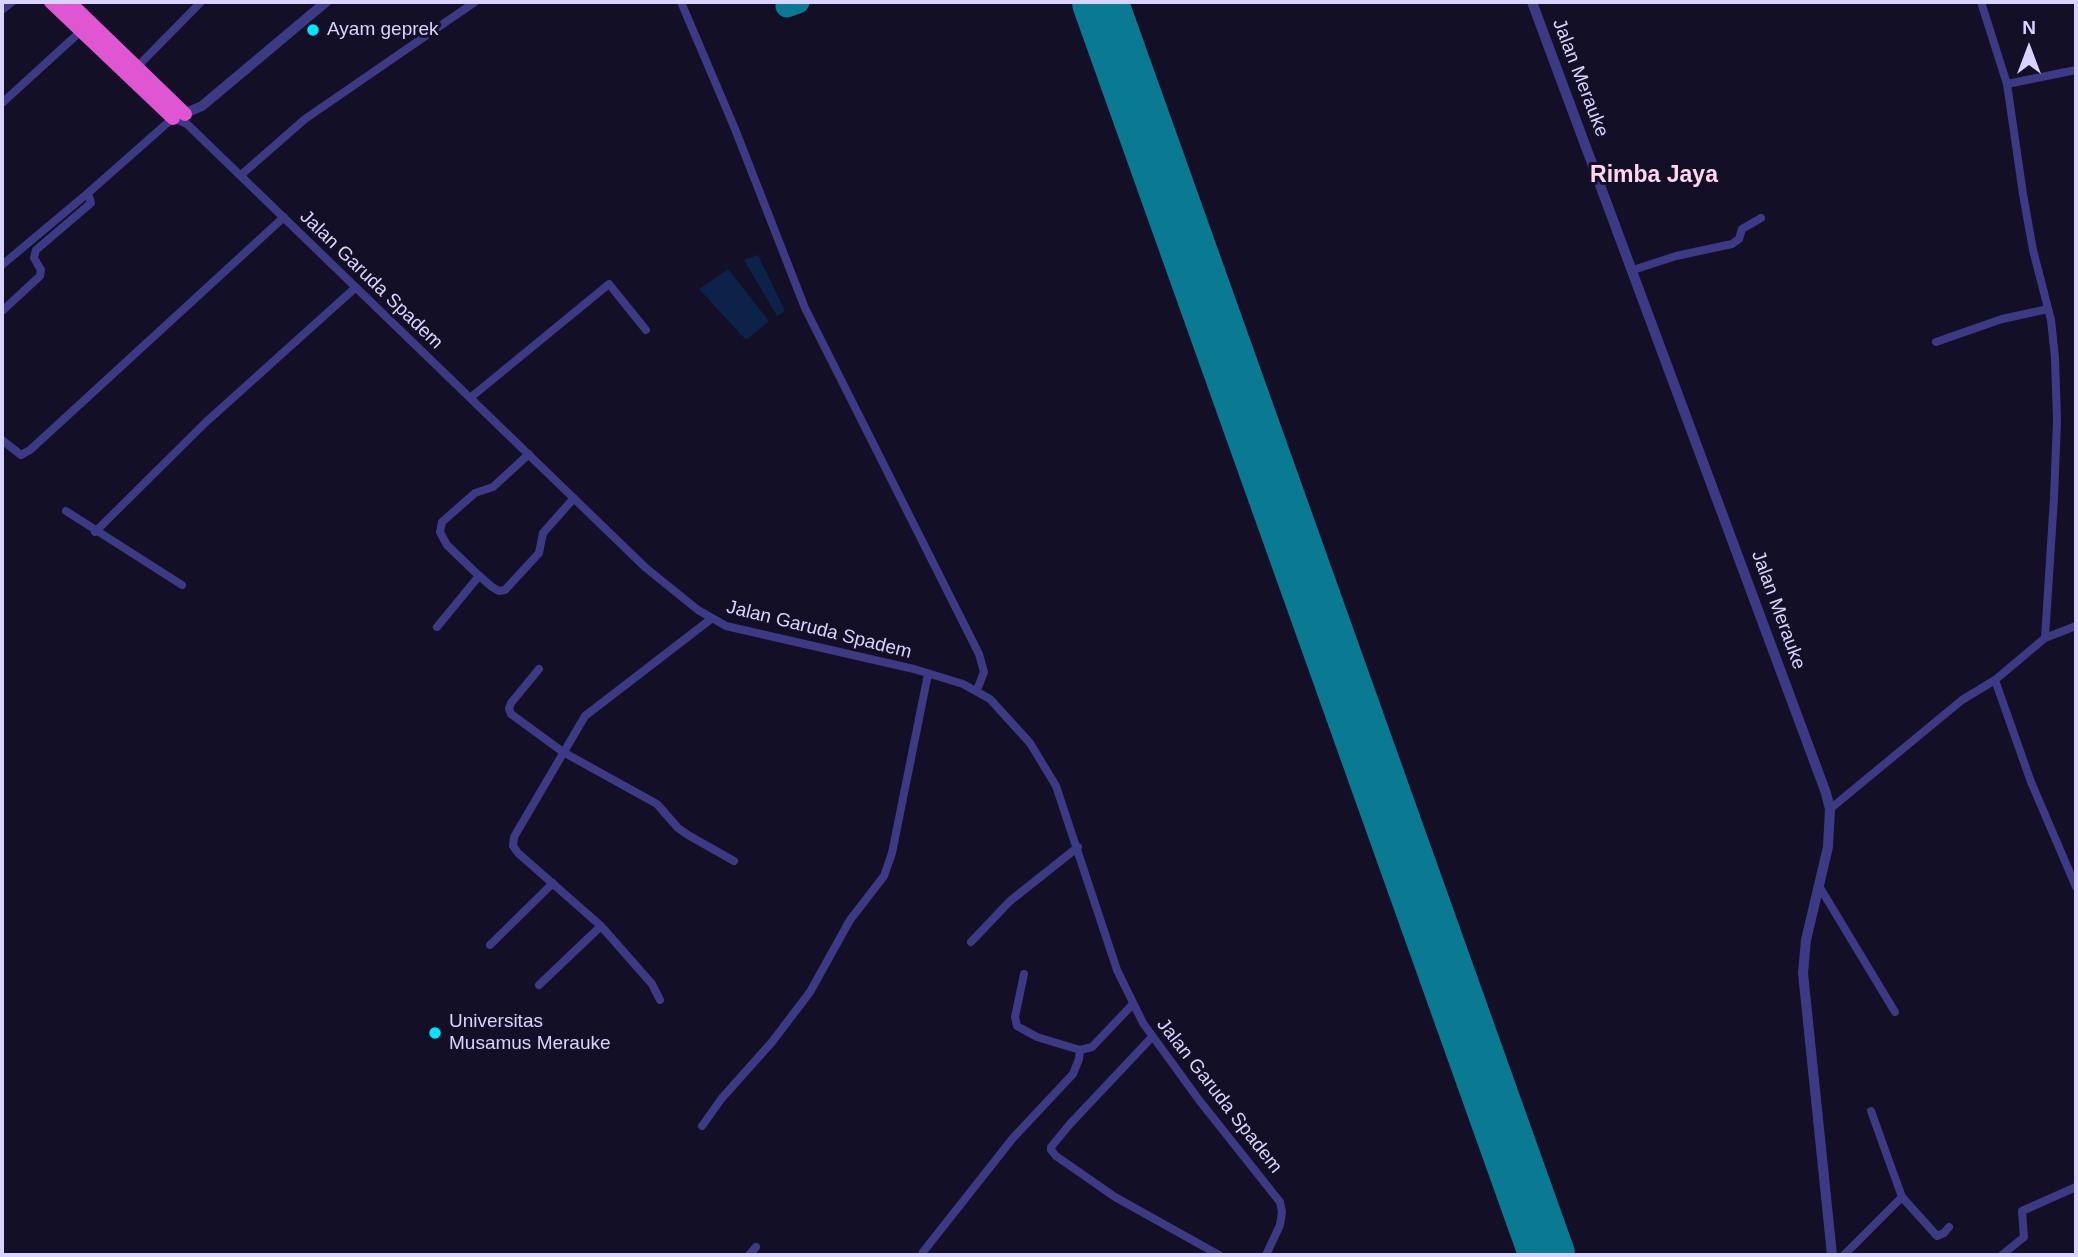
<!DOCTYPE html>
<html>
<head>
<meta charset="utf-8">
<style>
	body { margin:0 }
	#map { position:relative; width:2078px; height:1257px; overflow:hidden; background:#130f26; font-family:Helvetica,sans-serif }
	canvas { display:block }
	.frame { position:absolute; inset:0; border:4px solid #d9d4ff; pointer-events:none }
	.north { position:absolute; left:1994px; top:14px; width:70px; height:70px; -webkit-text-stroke:5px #130f26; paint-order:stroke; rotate:0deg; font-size:19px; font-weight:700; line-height:28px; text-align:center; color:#d9d4ff }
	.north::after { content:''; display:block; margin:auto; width:24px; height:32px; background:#d9d4ff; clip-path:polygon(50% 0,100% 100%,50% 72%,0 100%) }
</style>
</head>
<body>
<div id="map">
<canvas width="2078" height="1257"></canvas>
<div class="frame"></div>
<div class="north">N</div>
</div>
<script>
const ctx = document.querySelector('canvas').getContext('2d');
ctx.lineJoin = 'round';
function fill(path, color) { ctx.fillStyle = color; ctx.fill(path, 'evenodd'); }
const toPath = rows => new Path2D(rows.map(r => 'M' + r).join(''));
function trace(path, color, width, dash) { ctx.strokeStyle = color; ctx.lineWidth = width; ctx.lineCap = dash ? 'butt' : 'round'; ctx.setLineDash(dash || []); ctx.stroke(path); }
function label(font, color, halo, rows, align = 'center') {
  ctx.font = font + ' Helvetica,sans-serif'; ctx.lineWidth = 6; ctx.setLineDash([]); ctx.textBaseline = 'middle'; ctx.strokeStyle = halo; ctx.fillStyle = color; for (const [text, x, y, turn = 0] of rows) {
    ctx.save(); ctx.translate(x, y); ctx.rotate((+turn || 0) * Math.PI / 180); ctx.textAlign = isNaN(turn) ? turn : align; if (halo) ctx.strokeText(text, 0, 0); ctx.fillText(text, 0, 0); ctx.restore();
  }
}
fill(toPath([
	[758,255,785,311,777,316,744,260],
	[728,269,769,321,746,340,699,289]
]), '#0c2248');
trace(toPath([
	[787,6,798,2]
]), '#0a7a92', 23);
trace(toPath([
	[1100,2,1547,1255]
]), '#0a7a92', 56);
trace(toPath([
	[681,2,735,129,805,308,979,654,984,672,977,690],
	[1981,2,2007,84,2023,194,2033,250,2051,320,2055,358,2057,420,2054,498,2045,638],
	[2,10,12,2],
	[136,68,201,2],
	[2007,84,2076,70],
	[2,103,81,31],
	[241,175,305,119,475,2],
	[2,265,88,193,173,118,187,124,646,568,698,610,726,626,914,669,963,684,990,699,1030,743,1056,786,1117,970,1143,1023,1199,1100,1280,1202,1282,1212,1280,1225,1266,1255],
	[1633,270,1676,256,1732,244,1739,239,1742,229,1761,218],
	[2,311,40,276,41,270,34,258,36,250,91,203,88,193],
	[1936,342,2002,319,2048,309],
	[470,398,609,284,646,330],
	[2,440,21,455,30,450,284,217],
	[529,454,493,487,475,493,442,522,440,532,447,545,475,572,492,587,499,591,505,590,539,553,543,533,574,498],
	[66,511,182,585],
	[95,532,205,423,355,288],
	[437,627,479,576],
	[539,669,511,703,509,709,511,714,563,752,657,804,678,828,688,835,734,861],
	[1995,680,2031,782,2076,887],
	[1830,809,1962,700,1995,680,2045,638,2076,626],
	[1819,886,1895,1012],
	[971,942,1010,901,1078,847],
	[490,945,553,883],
	[1024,974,1015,1017,1017,1026,1037,1037,1080,1050,1092,1047,1133,1004],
	[539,985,601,926],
	[660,1000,652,984,601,926,518,853,513,846,514,837,585,716,711,619],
	[1152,1037,1070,1124,1051,1147,1051,1150,1056,1156,1115,1197,1219,1255],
	[702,1126,722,1098,772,1042,810,992,850,920,884,876,892,853,928,674],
	[1902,1197,1937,1236,1944,1233,1949,1227],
	[923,1252,1013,1138,1073,1074,1079,1059,1080,1050],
	[749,1255,756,1247],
	[1844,1255,1902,1197,1871,1111],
	[2002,1255,2024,1237,2022,1211,2076,1187]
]), '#3d3a85', 8);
trace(toPath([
	[1532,2,1826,793,1830,809,1828,847,1806,940,1803,973,1832,1255],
	[181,115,202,106,326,2]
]), '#3d3a85', 10);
trace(toPath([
	[51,2,173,118],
	[69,2,185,114]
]), '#e055d1', 14);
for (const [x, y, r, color] of [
	[313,30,7,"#00e5ff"],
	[435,1033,7,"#00e5ff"]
]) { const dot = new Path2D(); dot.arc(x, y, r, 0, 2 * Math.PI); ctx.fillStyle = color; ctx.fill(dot); trace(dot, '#130f26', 2.5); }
label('19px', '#d9d4ff', '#130f26', [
	["Ayam geprek",327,30],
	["Universitas",449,1022],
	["Musamus Merauke",449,1044]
], 'left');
label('19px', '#d9d4ff', '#130f26', [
	["Jalan Merauke",1580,78,69],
	["Jalan Garuda Spadem",371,280,44],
	["Jalan Merauke",1778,610,70],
	["Jalan Garuda Spadem",819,630,14],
	["Jalan Garuda Spadem",1219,1096,52]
]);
label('bold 23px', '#ffd6f0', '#130f26', [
	["Rimba Jaya",1654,176]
]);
</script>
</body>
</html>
